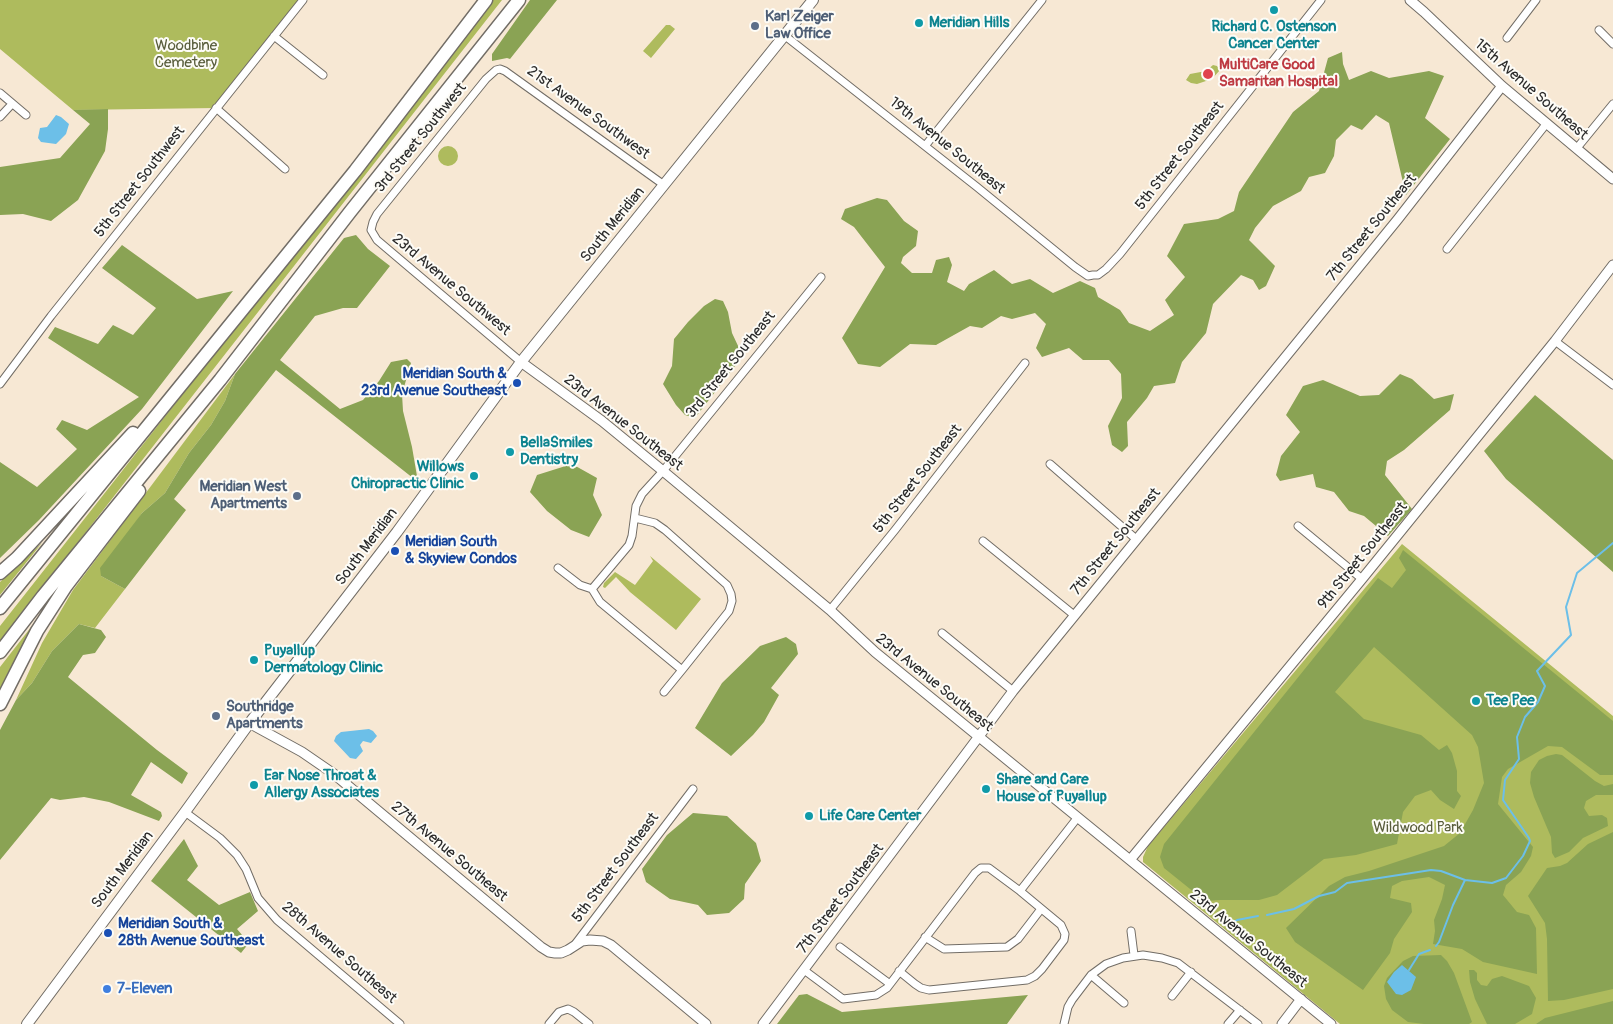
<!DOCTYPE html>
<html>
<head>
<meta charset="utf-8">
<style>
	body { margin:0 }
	canvas { display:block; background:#f7e8d4 }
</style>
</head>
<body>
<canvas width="1613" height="1024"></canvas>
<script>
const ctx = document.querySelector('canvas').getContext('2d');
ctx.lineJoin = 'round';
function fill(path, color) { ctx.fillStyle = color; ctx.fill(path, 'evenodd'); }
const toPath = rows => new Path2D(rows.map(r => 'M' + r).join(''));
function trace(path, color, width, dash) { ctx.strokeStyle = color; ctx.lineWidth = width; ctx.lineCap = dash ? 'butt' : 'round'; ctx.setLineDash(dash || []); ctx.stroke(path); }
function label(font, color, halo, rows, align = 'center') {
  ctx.font = font + ' Pangolin,sans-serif'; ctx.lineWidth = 4; ctx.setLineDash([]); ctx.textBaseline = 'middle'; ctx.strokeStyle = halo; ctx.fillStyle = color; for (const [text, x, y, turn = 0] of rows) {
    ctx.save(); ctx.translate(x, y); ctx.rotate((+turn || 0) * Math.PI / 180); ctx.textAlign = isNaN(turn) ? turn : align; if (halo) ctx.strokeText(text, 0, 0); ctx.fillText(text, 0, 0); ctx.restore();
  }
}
fill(toPath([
	[0,0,303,0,216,108,73,110,0,49],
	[493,0,502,0,0,642,0,626],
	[666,25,670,25,675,29,651,58,643,51],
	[1213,65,1217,66,1220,70,1212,79,1197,84,1191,83,1186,80,1190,74,1206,71],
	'438 156a10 10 0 1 1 20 0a10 10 0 1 1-20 0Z',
	[235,374,225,401,211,425,189,453,165,493,142,513,101,576,125,589,95,628,79,624,52,651,32,683,16,700,42,643,73,590],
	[42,543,0,595,0,582],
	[1402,544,1613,716,1613,1024,1340,1024,1143,862,1143,857,1148,846],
	[650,556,701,599,676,630,630,592,616,577,605,588,603,587,604,583,615,572,635,585,653,561],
	[56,595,0,694,0,667]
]), '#aebb5d');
fill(toPath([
	[530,0,557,0,510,59,507,58,492,61,492,54],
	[1342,52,1343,64,1349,80,1371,71,1389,78,1429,71,1444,76,1425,118,1450,139,1406,195,1389,123,1376,115,1362,130,1351,125,1336,140,1334,156,1325,173,1309,177,1301,191,1273,206,1255,228,1249,240,1275,266,1266,286,1259,290,1253,280,1241,275,1213,304,1206,333,1182,362,1175,383,1154,386,1147,398,1127,422,1128,446,1122,452,1112,445,1108,426,1122,398,1121,374,1109,360,1083,360,1069,348,1042,357,1036,348,1046,324,1035,313,1012,319,1001,316,982,328,970,326,936,345,910,344,880,367,858,364,842,338,885,267,854,227,841,219,845,209,877,198,887,200,904,221,918,231,916,246,903,257,901,263,912,273,932,273,936,260,949,257,952,265,947,282,964,291,969,284,994,270,1012,284,1030,279,1053,293,1080,281,1095,288,1098,297,1120,310,1129,323,1150,331,1174,315,1165,300,1185,277,1167,256,1184,224,1218,219,1234,211,1239,192,1293,112,1319,91,1328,58],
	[108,109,108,129,105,151,78,200,51,221,23,214,0,215,0,167,60,158,90,124,73,110],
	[356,235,368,249,390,266,357,308,343,308,315,316,280,360,340,409,363,400,379,381,391,362,407,359,411,363,402,394,403,411,412,447,418,482,276,370,174,499,186,510,125,589,101,576,100,568,142,513,165,493,189,453,211,425,225,401,235,374,344,238],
	[122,245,197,299,233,291,142,409,39,520,0,558,0,462,37,487,77,449,56,429,62,420,87,430,139,397,48,338,55,327,98,344,113,325,133,335,156,308,102,268],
	[715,299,723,301,728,312,732,333,739,348,738,362,695,418,685,415,676,405,663,384,672,366,674,339,688,322,704,306],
	[1400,374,1412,379,1434,399,1454,394,1450,410,1404,450,1387,461,1385,475,1412,509,1388,536,1364,516,1349,511,1334,492,1316,487,1313,474,1280,481,1276,475,1281,456,1300,432,1286,415,1303,386,1323,380,1360,396,1379,395],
	[1535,395,1613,460,1613,572,1506,479,1484,451],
	[572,464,597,478,593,495,602,515,589,537,571,530,547,511,530,492,537,475],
	[1403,550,1613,721,1613,775,1600,775,1562,747,1548,746,1508,769,1502,777,1498,804,1533,847,1531,856,1521,872,1506,885,1503,895,1517,912,1529,915,1536,928,1537,974,1483,962,1462,949,1433,944,1435,931,1434,920,1442,899,1445,885,1429,877,1402,881,1392,886,1390,898,1411,903,1412,912,1394,939,1390,953,1363,990,1295,942,1286,928,1329,886,1345,877,1369,871,1444,846,1460,833,1473,810,1484,783,1478,747,1472,735,1374,647,1335,692,1364,719,1421,735,1439,750,1447,745,1452,753,1457,771,1457,791,1461,796,1454,809,1440,800,1431,790,1415,796,1403,812,1397,844,1356,855,1324,859,1277,895,1259,900,1220,900,1205,901,1164,868,1160,857,1164,844,1378,578,1392,588,1406,570,1399,558],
	[79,624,101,630,106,637,95,653,83,655,68,677,157,750,188,773,182,784,151,762,131,795,161,812,162,816,159,821,109,802,84,797,60,800,51,798,0,860,0,730,16,700,32,683,52,651],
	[786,637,796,644,798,654,771,688,779,695,764,722,753,735,731,756,695,728,722,683,760,646],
	[1556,754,1562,755,1595,781,1604,786,1613,784,1613,795,1596,795,1586,801,1584,808,1589,816,1602,815,1607,818,1608,826,1583,838,1569,852,1555,858,1552,853,1551,837,1534,797,1530,783,1531,772,1539,760,1547,756],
	[693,813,727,816,756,843,761,861,745,884,744,899,729,913,707,915,698,905,670,899,646,882,642,869,667,835],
	[1613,832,1613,989,1564,1000,1548,1001,1547,939,1545,923,1528,896,1547,868,1560,866,1567,863,1588,844],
	[184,839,198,866,187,880,219,905,250,892,258,911,237,929,249,943,241,953,151,881],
	[1441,955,1447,961,1454,973,1472,1022,1469,1024,1424,1024,1408,1022,1392,1010,1386,999,1384,986,1387,978,1403,961,1413,956],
	[1469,970,1474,970,1477,973,1477,980,1481,985,1487,986,1492,979,1502,976,1529,986,1536,998,1532,1014,1515,1024,1487,1024,1475,999,1470,982],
	[807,994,842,1012,1028,995,1007,1024,777,1024,799,995],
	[1613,1001,1613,1024,1536,1024,1545,1018]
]), '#8aa354');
fill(toPath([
	[56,115,61,117,69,124,66,134,56,144,41,142,38,138,40,128,47,127],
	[369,729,373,731,377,736,371,743,363,741,360,745,363,751,356,759,350,758,334,741,336,736,341,732],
	[1402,965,1416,977,1411,990,1402,995,1396,994,1387,982,1394,972]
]), '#6cbfe8');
trace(toPath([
	[1267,915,1294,909,1319,896,1335,892,1347,883,1431,870,1441,871,1465,880],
	[1230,924,1237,920,1258,916],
	[1436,946,1439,942,1453,905,1465,880,1492,883,1506,878,1523,856,1530,841,1529,838,1503,800,1505,780,1519,759,1517,737,1525,717,1538,702,1545,686,1537,671,1571,635,1566,607,1577,573,1613,543],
	[1409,970,1419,954,1430,950]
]), '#6cbfe8', 2);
const minor = toPath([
	[1599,30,1613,44],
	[784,35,977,187,1075,267,1088,276,1093,275,1098,275,1106,269,1120,254,1321,0],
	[274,36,323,75],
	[1507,38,1536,0],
	[0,93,26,115],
	[216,108,285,169],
	[0,117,12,104],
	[925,146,1042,0],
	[1577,148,1613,104],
	[1447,249,1547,123],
	[1555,341,1613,385],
	[521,362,377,240,371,230,373,222,377,214,486,79,496,70,500,69,505,71,664,185],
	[0,384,51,316,303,0],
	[1050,464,1136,539],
	[1298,526,1362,579],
	[983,541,1074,615],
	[558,568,580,585,592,589,600,602,682,670,729,611,732,601,731,594,727,585,665,530,655,523,635,518],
	[592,589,629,545,632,536,636,506,642,494,663,471,821,277],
	[830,610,895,530,1025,363],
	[942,633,1013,691],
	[664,692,682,670],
	[185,812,220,838,237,855,246,869,258,898,277,920,400,1024],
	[1131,931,1134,955],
	[925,937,944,949,1007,947,1018,939,1041,909],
	[576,943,693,789],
	[840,947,890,984],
	[804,970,843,999,876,995,887,988,975,873,981,868,989,868,1020,891,1078,817],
	[899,971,915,984,921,988,929,990,1027,980,1035,976,1042,969,1064,940,1065,934,1061,925,1020,891],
	[1091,975,1124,1003],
	[1172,996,1191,972],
	[549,1024,559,1012,568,1009,574,1012,589,1024],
	[1064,1024,1068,1007,1072,1000,1091,975,1106,964,1123,958,1143,955,1162,958,1178,963,1258,1024],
	[1228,1024,1240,1010]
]);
const tertiary = toPath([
	[1410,0,1424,12,1502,86,1613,179],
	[521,362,602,421,663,471,830,610,875,652,1331,1024],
	[249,723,302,752,334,774,541,947,549,952,555,953,561,953,568,950,582,941,590,940,603,941,611,945,706,1024],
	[1130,860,1362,579,1555,341,1613,265],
	[763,1024,1013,691,1398,219,1502,86],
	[1282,1024,1301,999]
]);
const primary = toPath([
	[27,1024,185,812,248,725,397,532,521,362,813,0]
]);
const motorway = toPath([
	[0,573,17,558,133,433],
	[0,608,355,171,486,0],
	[0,652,43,596,220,380,350,212,519,0],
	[0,704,37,631,66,586,139,491]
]);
trace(minor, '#726d66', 9);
trace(tertiary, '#726d66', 11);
trace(primary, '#726d66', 12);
trace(motorway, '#726d66', 15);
trace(minor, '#fff', 7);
trace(tertiary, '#fff', 9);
trace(primary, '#fff', 10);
trace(motorway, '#fff', 12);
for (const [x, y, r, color] of [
	[1274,10,5,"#0f9aa8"],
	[919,23,5,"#0f9aa8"],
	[755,26,5,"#5c6f8a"],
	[1208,74,6,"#e0444e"],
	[517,383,5,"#1a4fb4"],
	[510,452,5,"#0f9aa8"],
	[474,476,5,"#0f9aa8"],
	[297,496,5,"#5c6f8a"],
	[395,551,5,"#1a4fb4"],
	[254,660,5,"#0f9aa8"],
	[1476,701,5,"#0f9aa8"],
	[216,716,5,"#5c6f8a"],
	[254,785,5,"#0f9aa8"],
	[986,789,5,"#0f9aa8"],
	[809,816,5,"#0f9aa8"],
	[108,933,5,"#1a4fb4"],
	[107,989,5,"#3f7fe0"]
]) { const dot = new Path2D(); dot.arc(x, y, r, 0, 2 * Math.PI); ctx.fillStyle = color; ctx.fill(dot); trace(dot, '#fdfcf7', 2); }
label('bold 15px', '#4e5e75', '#fdfcf7', [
	["Karl Zeiger",765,17],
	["Law Office",765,34],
	["Meridian West",287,487,"right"],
	["Apartments",287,504,"right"],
	["Southridge",226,707],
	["Apartments",226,724]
], 'left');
label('bold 15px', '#0d838f', '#fdfcf7', [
	["Meridian Hills",929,23],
	["Richard C. Ostenson",1274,27,"center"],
	["Cancer Center",1274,44,"center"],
	["BellaSmiles",520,443],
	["Dentistry",520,460],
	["Willows",464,467,"right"],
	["Chiropractic Clinic",464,484,"right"],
	["Puyallup",264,651],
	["Dermatology Clinic",264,668],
	["Tee Pee",1486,701],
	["Ear Nose Throat &",264,776],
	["Allergy Associates",264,793],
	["Share and Care",996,780],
	["House of Puyallup",996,797],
	["Life Care Center",819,816]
], 'left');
label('15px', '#595d3c', '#fdfcf7', [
	["Woodbine",186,46],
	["Cemetery",186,63],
	["Wildwood Park",1418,828]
]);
label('bold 15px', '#be3a42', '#fdfcf7', [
	["MultiCare Good",1219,65],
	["Samaritan Hospital",1219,82]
], 'left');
label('15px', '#2b2b2b', '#fdfcf7', [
	["15th Avenue Southeast",1531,90,41],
	["21st Avenue Southwest",588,113,36],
	["3rd Street Southwest",421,138,-51],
	["19th Avenue Southeast",947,146,39],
	["5th Street Southeast",1180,156,-52],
	["5th Street Southwest",140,182,-52],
	["South Meridian",613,225,-51],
	["7th Street Southeast",1372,228,-51],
	["23rd Avenue Southwest",451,285,40],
	["3rd Street Southeast",731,365,-51],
	["23rd Avenue Southeast",623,423,38],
	["5th Street Southeast",918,479,-52],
	["7th Street Southeast",1116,542,-51],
	["South Meridian",367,547,-53],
	["9th Street Southeast",1363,556,-51],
	["23rd Avenue Southeast",934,683,39],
	["27th Avenue Southeast",449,852,40],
	["5th Street Southeast",616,868,-53],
	["South Meridian",123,870,-53],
	["7th Street Southeast",841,899,-53],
	["23rd Avenue Southeast",1248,939,39],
	["28th Avenue Southeast",339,953,41]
]);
label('bold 15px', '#164399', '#fdfcf7', [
	["Meridian South &",507,374,"right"],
	["23rd Avenue Southeast",507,391,"right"],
	["Meridian South",405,542],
	["& Skyview Condos",405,559],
	["Meridian South &",118,924],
	["28th Avenue Southeast",118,941]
], 'left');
label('bold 15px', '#366cbe', '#fdfcf7', [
	["7-Eleven",117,989]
], 'left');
</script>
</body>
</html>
